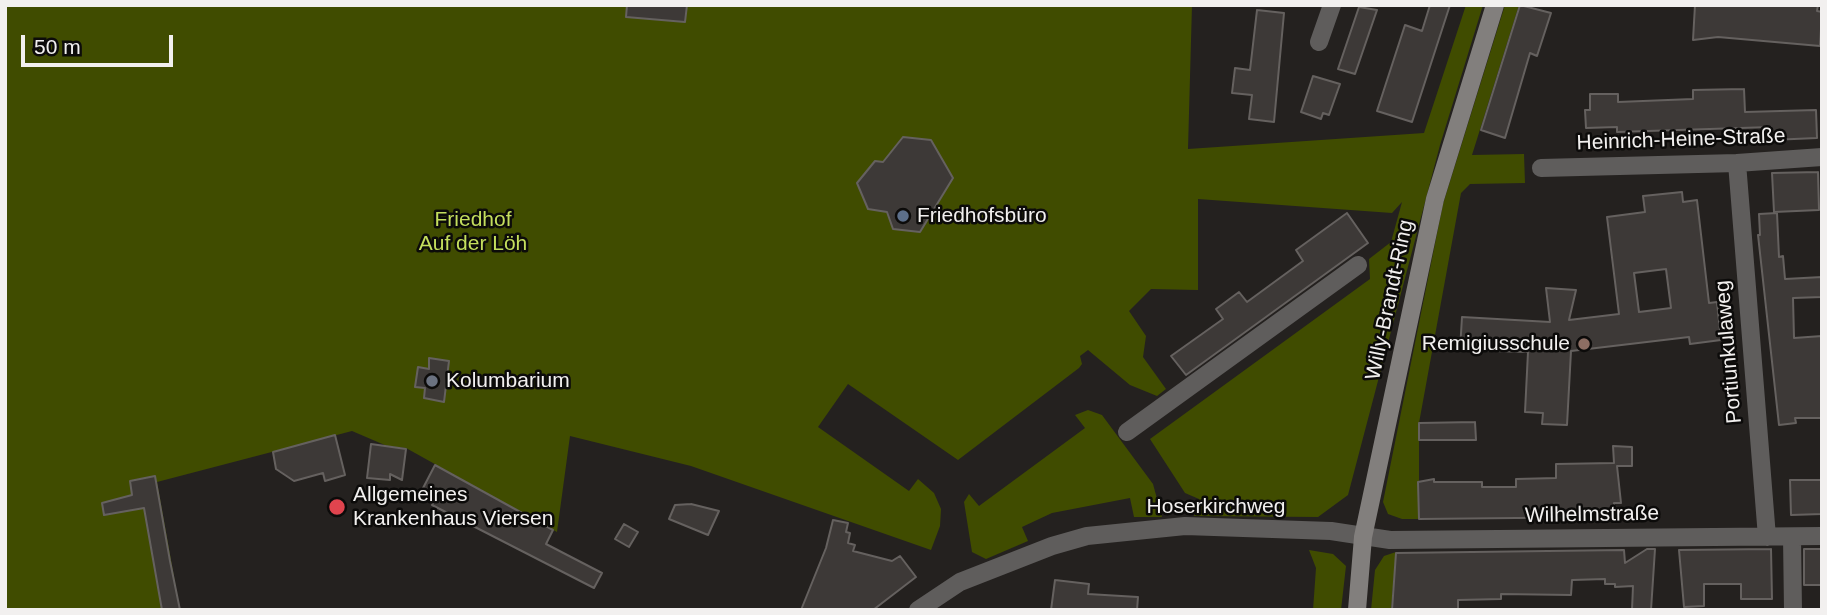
<!DOCTYPE html>
<html>
<head>
<meta charset="utf-8">
<style>
	body { margin:0 }
	#map { position:relative; width:1827px; height:615px; overflow:hidden; background:#24211f; font-family:Arial,sans-serif }
	canvas { display:block }
	.frame { position:absolute; inset:0; border:7px solid #f2f0ef; pointer-events:none }
	.scale { position:absolute; left:21px; top:35px; width:152px; height:32px; box-sizing:border-box; border:4px solid #f2f0ef; border-top:0; padding-left:9px; font-size:21px; line-height:24px; white-space:nowrap; color:#f2f0ef; -webkit-text-stroke:5px #0c0b0a; paint-order:stroke }
</style>
</head>
<body>
<div id="map">
<canvas width="1827" height="615"></canvas>
<div class="frame"></div>
<div class="scale">50 m</div>
</div>
<script>
const ctx = document.querySelector('canvas').getContext('2d');
ctx.lineJoin = 'round';
function fill(path, color) { ctx.fillStyle = color; ctx.fill(path, 'evenodd'); }
const toPath = rows => new Path2D(rows.map(r => 'M' + r).join(''));
function trace(path, color, width, dash) { ctx.strokeStyle = color; ctx.lineWidth = width; ctx.lineCap = dash ? 'butt' : 'round'; ctx.setLineDash(dash || []); ctx.stroke(path); }
function label(font, color, halo, rows, align = 'center') {
  ctx.font = font + ' Arial,sans-serif'; ctx.lineWidth = 5; ctx.setLineDash([]); ctx.textBaseline = 'middle'; ctx.strokeStyle = halo; ctx.fillStyle = color; for (const [text, x, y, turn = 0] of rows) {
    ctx.save(); ctx.translate(x, y); ctx.rotate((+turn || 0) * Math.PI / 180); ctx.textAlign = isNaN(turn) ? turn : align; if (halo) ctx.strokeText(text, 0, 0); ctx.fillText(text, 0, 0); ctx.restore();
  }
}
fill(toPath([
	[5,5,1192,5,1188,149,1424,133,1466,5,1483,5,1440,145,1348,495,1318,517,1194,516,1199,499,1185,493,1150,439,1370,279,1369,259,1391,242,1402,202,1392,213,1198,199,1198,290,1151,289,1129,311,1146,336,1143,357,1166,389,1157,396,1130,385,1088,350,1080,356,1082,364,1079,368,958,460,848,384,818,427,909,491,918,479,934,493,941,509,940,526,931,550,691,466,570,436,557,532,406,448,387,446,352,431,157,482,180,610,5,610],
	[1505,5,1519,5,1472,155,1524,154,1525,183,1470,184,1461,193,1419,423,1419,519,1402,519,1388,514,1383,502,1443,204],
	[1088,410,1102,415,1153,484,1162,517,1134,517,1130,498,1052,513,1022,527,1028,541,986,559,972,552,964,502,969,494,979,506,1085,428,1075,415],
	[1309,550,1333,554,1346,566,1341,610,1313,610,1316,568],
	[1396,552,1391,610,1371,610,1375,570,1384,556]
]), '#404c00');
const building = toPath([
	[627,5,687,5,685,22,626,17,627,5],
	[1430,5,1450,5,1412,122,1377,111,1405,25,1422,31,1430,5],
	[1520,5,1551,13,1537,56,1530,53,1505,138,1481,130,1520,5],
	[1695,5,1818,5,1817,11,1822,12,1820,46,1718,37,1693,40,1695,5],
	[1359,7,1377,10,1355,74,1338,69,1359,7],
	[1257,10,1284,13,1274,122,1249,119,1252,95,1232,93,1235,68,1250,70,1257,10],
	[1313,76,1340,84,1329,115,1323,113,1321,119,1301,112,1313,76],
	[1744,89,1745,112,1816,110,1817,138,1771,140,1771,127,1617,132,1617,127,1586,128,1585,110,1590,110,1590,94,1618,94,1618,102,1693,99,1693,90,1744,89],
	[903,137,931,140,953,178,920,232,893,229,887,212,868,209,857,183,875,161,883,162,903,137],
	[1818,172,1819,210,1774,212,1772,173,1818,172],
	[1682,192,1683,202,1697,200,1709,303,1717,302,1721,340,1690,344,1689,337,1571,351,1567,425,1542,424,1543,413,1525,412,1528,352,1460,350,1462,317,1550,322,1546,288,1576,290,1569,320,1619,314,1607,217,1645,212,1643,196,1682,192],
	[1666,269,1671,308,1639,312,1634,273,1666,269],
	[1347,213,1368,243,1186,375,1171,356,1223,319,1216,309,1239,292,1247,302,1303,261,1296,250,1347,213],
	[1777,213,1779,257,1783,256,1785,279,1822,277,1822,297,1793,298,1794,338,1822,336,1822,418,1795,418,1796,423,1779,425,1758,235,1760,235,1759,214,1777,213],
	[429,358,449,361,444,402,424,398,425,388,415,387,418,367,429,369,429,358],
	[1475,422,1476,440,1419,440,1419,423,1475,422],
	[335,435,345,475,325,481,323,473,294,481,276,469,273,452,335,435],
	[371,444,406,449,402,480,390,474,390,480,367,478,371,444],
	[1613,446,1632,447,1632,466,1617,466,1621,503,1614,503,1614,517,1419,519,1418,482,1434,479,1434,482,1482,482,1482,487,1516,487,1516,479,1556,478,1556,464,1614,463,1613,446],
	[435,465,553,530,546,544,602,573,594,588,432,505,436,498,422,490,435,465],
	[155,476,170,561,180,610,162,610,144,508,104,515,102,503,132,495,130,481,155,476],
	[1790,480,1822,480,1822,514,1791,515,1790,480],
	[691,504,719,511,708,535,669,519,675,505,691,504],
	[833,520,848,523,846,532,850,533,848,543,855,545,853,551,892,561,900,556,916,577,873,610,801,610,826,548,833,520],
	[624,524,638,532,629,547,615,539,624,524],
	[1647,549,1655,549,1651,610,1632,610,1633,586,1615,587,1615,584,1605,584,1605,579,1572,580,1571,595,1501,594,1501,599,1458,600,1458,610,1392,610,1396,553,1624,550,1625,563,1647,549],
	[1771,549,1772,599,1741,599,1741,584,1704,584,1704,606,1684,607,1679,550,1771,549],
	[1804,549,1822,549,1822,585,1804,585,1804,549],
	[1055,580,1089,584,1088,594,1138,597,1137,610,1051,610,1055,580]
]);
fill(building, '#3d3937');
trace(building, '#65615f', 2);
trace(toPath([
	[1319,42,1332,5],
	[1737,163,1767,537],
	[1541,168,1737,163,1822,157],
	[1127,432,1358,265],
	[1792,537,1793,610],
	[918,610,960,582,1052,546,1087,536,1185,526,1331,531,1390,540,1822,536]
]), '#5f5d5c', 18);
trace(toPath([
	[1357,610,1363,537,1435,199,1495,5]
]), '#827f7d', 18);
for (const [x, y, r, color] of [
	[903,216,7,"#5c6f8a"],
	[1584,344,7,"#8d6e63"],
	[432,381,7,"#6b7280"],
	[337,507,9,"#e0444e"]
]) { const dot = new Path2D(); dot.arc(x, y, r, 0, 2 * Math.PI); ctx.fillStyle = color; ctx.fill(dot); trace(dot, '#0c0b0a', 2.5); }
label('21px', '#f2f0ef', '#0c0b0a', [
	["Heinrich-Heine-Straße",1681,140,-2],
	["Willy-Brandt-Ring",1390,300,-78],
	["Portiunkulaweg",1729,352,-95],
	["Hoserkirchweg",1216,507],
	["Wilhelmstraße",1592,515,-1]
]);
label('21px', '#f2f0ef', '#0c0b0a', [
	["Friedhofsbüro",917,216],
	["Remigiusschule",1570,344,"right"],
	["Kolumbarium",446,381],
	["Allgemeines",353,495],
	["Krankenhaus Viersen",353,519]
], 'left');
label('21px', '#c4de5d', '#0c0b0a', [
	["Friedhof",473,220],
	["Auf der Löh",473,244]
]);
</script>
</body>
</html>
